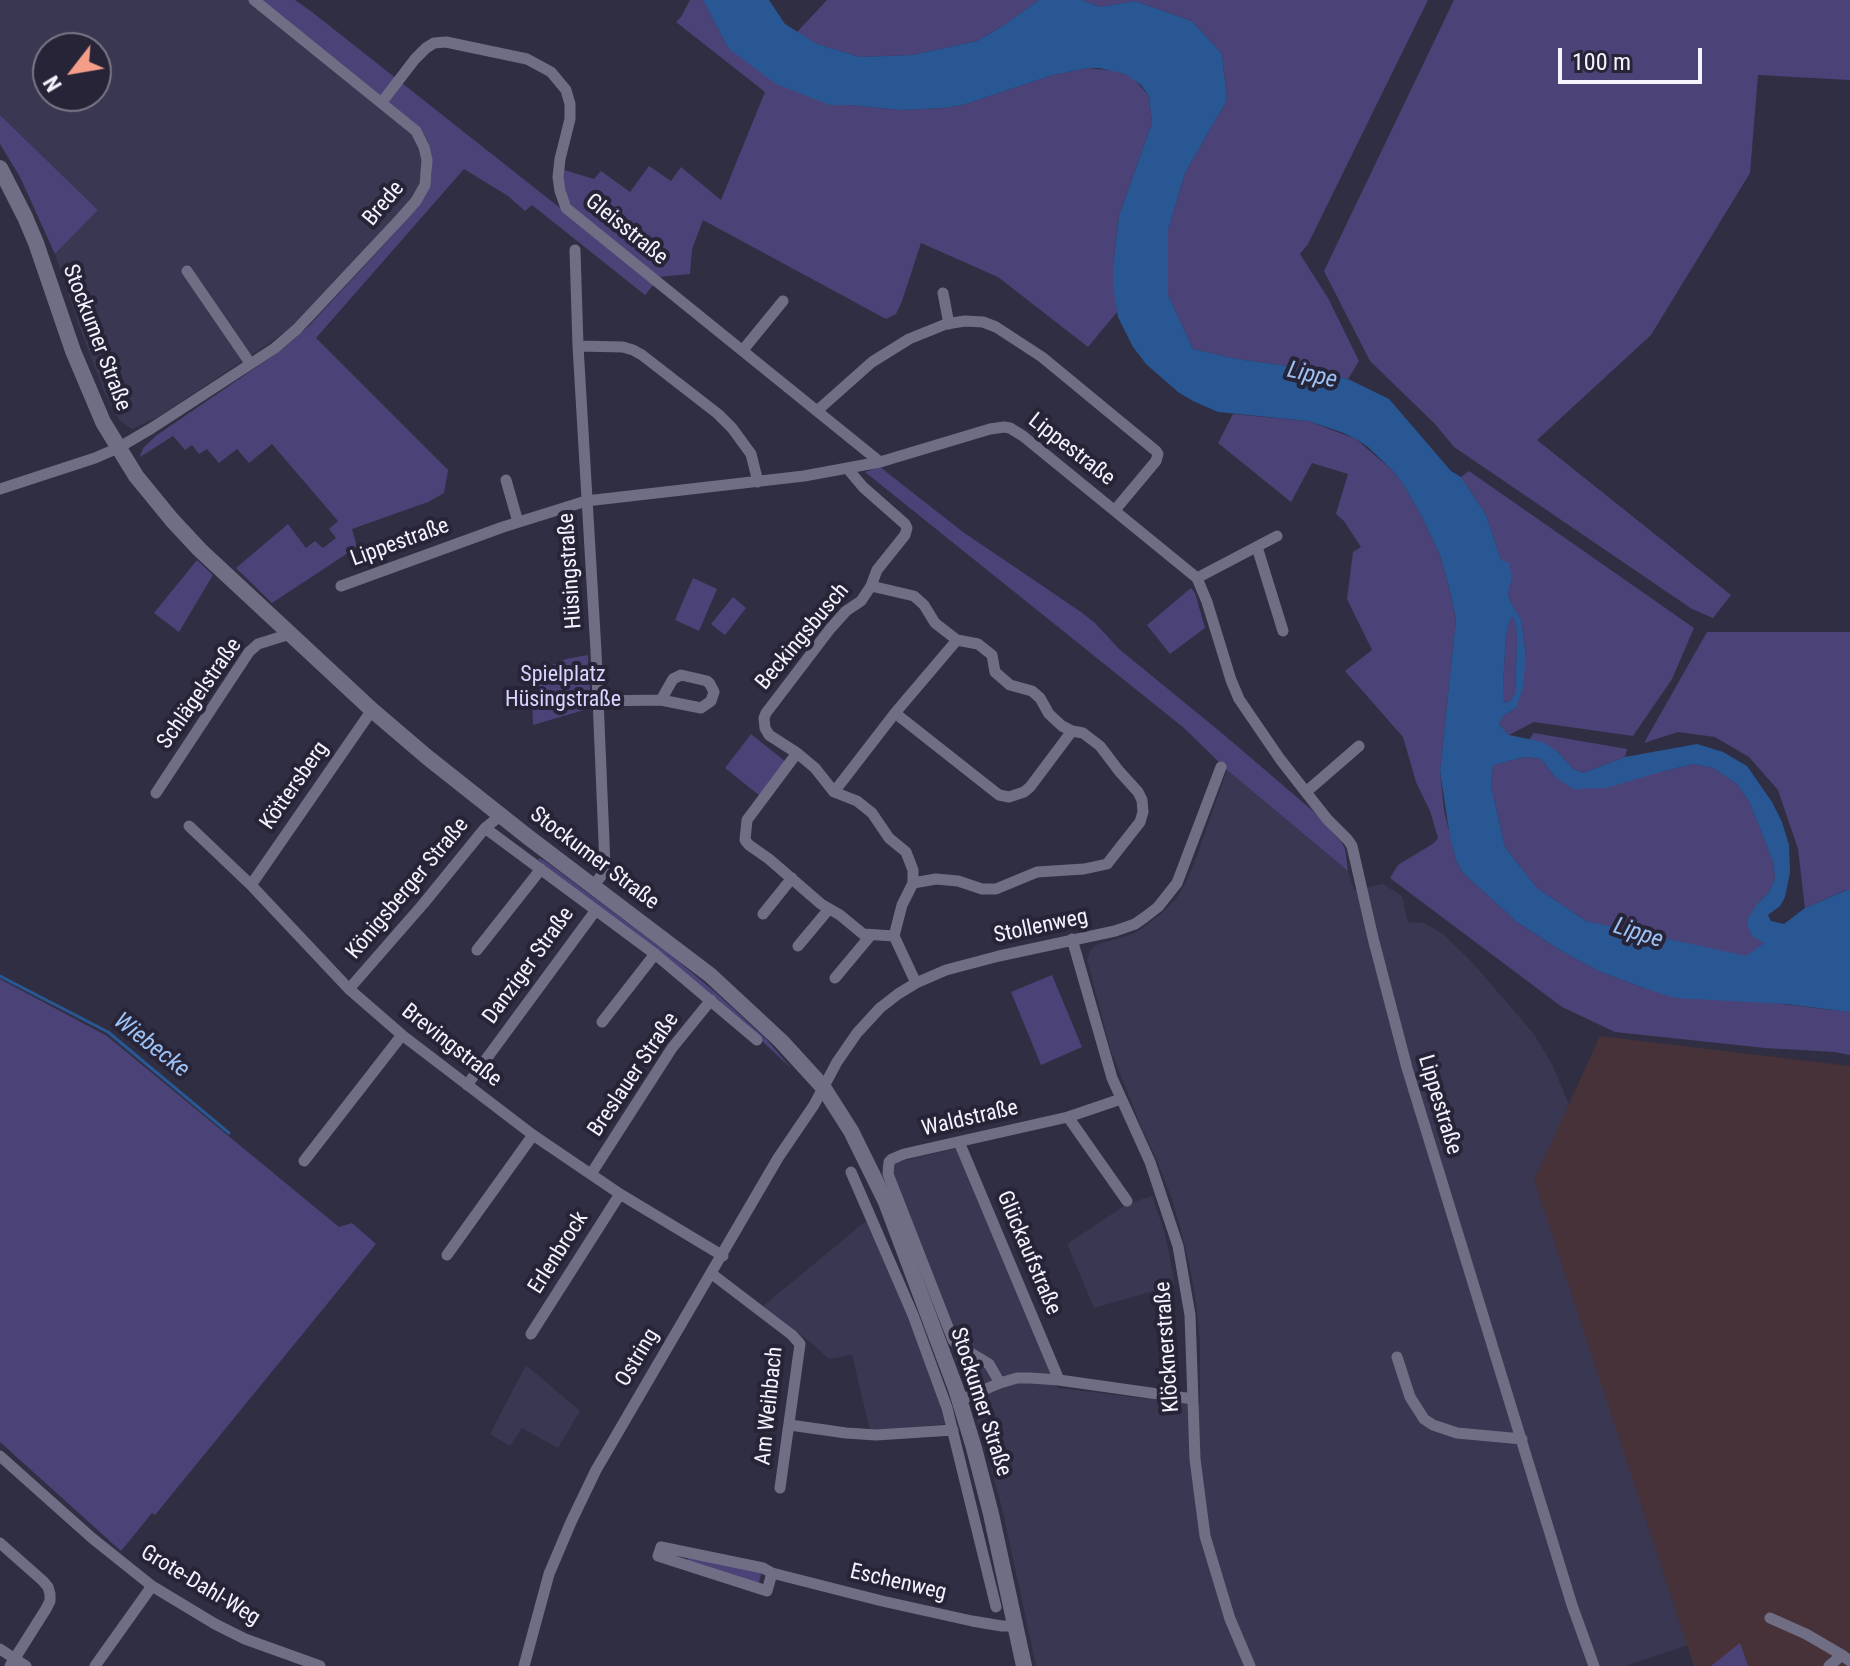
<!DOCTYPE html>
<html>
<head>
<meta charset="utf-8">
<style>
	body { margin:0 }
	#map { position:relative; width:1850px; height:1666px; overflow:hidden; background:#302e42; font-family:"Roboto Condensed",sans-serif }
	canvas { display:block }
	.north { position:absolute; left:32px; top:32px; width:80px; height:80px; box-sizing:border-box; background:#272438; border:2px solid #797787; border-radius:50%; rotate:239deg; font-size:22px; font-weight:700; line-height:32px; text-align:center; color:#f4f4fe }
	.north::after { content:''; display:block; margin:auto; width:28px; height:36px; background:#f49e8a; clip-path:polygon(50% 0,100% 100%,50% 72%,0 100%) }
	.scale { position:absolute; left:1558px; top:48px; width:144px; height:36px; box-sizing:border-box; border:4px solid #f4f4fe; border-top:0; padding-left:10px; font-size:24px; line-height:28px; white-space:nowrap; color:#f4f4fe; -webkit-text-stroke:6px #272438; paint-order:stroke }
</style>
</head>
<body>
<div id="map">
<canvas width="1850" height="1666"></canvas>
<div class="north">N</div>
<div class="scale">100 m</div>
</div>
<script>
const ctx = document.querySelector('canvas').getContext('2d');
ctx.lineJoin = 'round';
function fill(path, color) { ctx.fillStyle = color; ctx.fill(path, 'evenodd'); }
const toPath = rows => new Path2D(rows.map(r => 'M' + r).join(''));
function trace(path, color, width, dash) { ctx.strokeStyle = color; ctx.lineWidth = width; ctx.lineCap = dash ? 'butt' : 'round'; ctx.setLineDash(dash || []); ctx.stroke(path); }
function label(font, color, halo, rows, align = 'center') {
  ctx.font = font + ' "Roboto Condensed",sans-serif'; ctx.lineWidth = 8; ctx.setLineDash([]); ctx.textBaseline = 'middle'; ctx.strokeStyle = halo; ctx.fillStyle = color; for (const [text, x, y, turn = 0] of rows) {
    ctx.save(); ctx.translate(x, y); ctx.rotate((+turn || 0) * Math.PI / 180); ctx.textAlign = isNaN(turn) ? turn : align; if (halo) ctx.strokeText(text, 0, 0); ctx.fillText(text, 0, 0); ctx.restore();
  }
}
fill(toPath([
	[0,0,261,0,420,128,428,141,432,159,432,174,428,188,420,204,407,220,311,324,294,325,268,344,158,417,132,429,119,420,105,394,79,326,55,254,98,210,0,115],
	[48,48,96,48,96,96,48,96],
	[1227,770,1348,871,1354,890,1383,884,1402,896,1408,922,1424,923,1443,934,1471,961,1533,1033,1552,1064,1593,1161,1711,1666,1688,1645,1625,1666,1036,1666,1002,1508,978,1422,947,1334,881,1166,958,1148,1058,1388,1200,1405,1200,1341,1197,1313,1193,1283,1184,1243,1173,1202,1156,1158,1143,1131,1111,1051,1087,960,1091,949,1096,945,1130,935,1140,930,1163,912,1175,900,1185,884,1194,864],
	[1152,1196,1165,1233,1175,1285,1094,1308,1067,1244,1127,1204],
	[866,1221,928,1362,945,1424,870,1431,852,1355,829,1359,814,1345,763,1306],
	[526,1365,580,1411,558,1448,522,1428,510,1446,490,1434]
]), '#393751');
fill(toPath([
	[1600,1036,1850,1066,1850,1666,1694,1666,1534,1180]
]), '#463238');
fill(toPath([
	[261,0,295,0,312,12,655,283,645,295,532,205,525,211,508,196,464,169,316,338,448,470,444,493,428,502,352,529,357,547,272,603,236,568,288,524,306,548,315,541,323,548,336,538,329,529,338,521,272,444,249,463,237,449,219,463,207,449,199,454,192,445,185,450,173,436,140,457,141,453,144,447,157,435,283,349,311,324,407,220,420,204,428,188,432,174,432,159,428,141,420,128],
	[690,0,703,0,728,48,830,105,850,105,901,110,943,108,963,105,1053,75,1088,68,1115,71,1125,74,1135,80,1149,96,1152,123,1119,216,1113,267,1117,312,1088,347,998,277,921,243,902,301,896,314,886,319,703,220,692,249,690,274,659,277,573,208,566,196,561,169,594,179,601,171,630,192,649,166,671,181,681,167,721,200,765,92,676,22,681,17],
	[827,0,1039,0,1004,25,977,41,912,55,860,57,817,44,797,32],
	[1082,0,1428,0,1308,244,1300,254,1328,298,1359,361,1348,379,1295,367,1237,359,1193,349,1168,295,1168,230,1185,173,1227,100,1222,54,1192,21,1135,1,1100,7],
	[1454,0,1850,0,1850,80,1758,75,1750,173,1651,335,1537,440,1731,595,1713,618,1692,609,1454,447,1435,424,1370,361,1324,271],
	[0,115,98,210,55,254,20,177,0,144],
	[1233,414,1308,421,1356,439,1392,470,1401,481,1420,513,1440,555,1450,591,1456,620,1440,771,1444,810,1456,860,1463,873,1517,922,1563,952,1601,972,1644,988,1850,1012,1850,1055,1835,1052,1765,1048,1615,1032,1562,1007,1390,878,1398,865,1434,843,1438,838,1430,811,1416,782,1403,737,1345,671,1372,650,1347,599,1353,552,1361,547,1344,521,1336,514,1348,474,1312,463,1291,502,1218,443],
	[880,467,963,532,1081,612,1095,623,1119,649,1223,734,1313,811,1342,843,1345,849,1348,871,1227,770,1184,728,865,472],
	[1469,471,1694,628,1672,679,1633,736,1534,722,1509,735,1499,724,1503,716,1516,708,1526,655,1521,619,1511,603,1508,594,1512,578,1501,560,1486,515,1461,477],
	[197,560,213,575,179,632,154,613],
	[693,578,717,589,699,631,675,620],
	[1191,588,1195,593,1205,628,1170,654,1147,625],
	[733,597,746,608,725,635,711,624],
	[1511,617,1513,617,1516,626,1517,640,1515,693,1511,700,1506,703,1503,699,1503,685,1506,635],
	[1707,632,1850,632,1850,890,1846,890,1805,908,1798,849,1778,790,1749,757,1715,737,1678,732,1644,743],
	[588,655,591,708,533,725,532,696,545,668,566,659],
	[1534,733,1627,749,1625,757,1583,773,1573,769,1558,752,1528,741],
	[751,734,786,762,760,796,725,768],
	[1525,757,1541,759,1555,777,1664,771,1694,764,1713,768,1737,784,1749,801,1773,862,1775,878,1769,892,1757,904,1764,943,1746,957,1655,937,1586,921,1537,888,1505,847,1491,785,1493,765],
	[539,858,545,861,672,956,715,992,766,1039,791,1068,716,998,538,860],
	[1052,975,1082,1047,1041,1065,1011,992],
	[0,979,107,1036,339,1227,352,1223,376,1244,155,1515,152,1513,121,1551,0,1442],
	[688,1558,762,1571,758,1586,686,1563],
	[1740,1643,1748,1666,1711,1666]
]), '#4b4378');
fill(toPath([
	[703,0,769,0,785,24,817,44,860,57,912,55,977,41,1001,27,1039,0,1082,0,1100,7,1135,1,1192,21,1222,54,1227,100,1185,173,1168,230,1168,295,1193,349,1237,359,1295,367,1348,379,1389,399,1451,471,1461,477,1486,515,1501,560,1509,563,1512,578,1508,594,1511,603,1521,619,1526,655,1523,688,1516,708,1503,716,1499,724,1509,735,1543,742,1558,752,1573,769,1583,773,1625,757,1697,744,1723,752,1747,766,1772,802,1782,822,1789,845,1790,873,1785,897,1780,906,1768,915,1771,921,1784,924,1805,908,1847,890,1850,890,1850,1012,1785,1004,1675,998,1644,988,1601,972,1563,952,1517,922,1463,873,1456,860,1450,837,1440,771,1456,619,1450,591,1440,555,1420,513,1401,481,1392,470,1368,447,1356,439,1341,432,1308,421,1218,412,1193,401,1178,392,1146,364,1133,347,1118,317,1113,287,1113,267,1119,216,1152,123,1149,96,1141,85,1125,74,1099,68,1088,68,1053,75,963,105,943,108,901,110,850,105,830,105,776,84,728,48],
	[1511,617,1513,617,1516,626,1517,640,1515,693,1511,700,1506,703,1503,699,1503,685,1506,635],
	[1525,757,1541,759,1555,777,1573,789,1606,788,1664,771,1694,764,1713,768,1737,784,1749,801,1773,862,1775,878,1769,892,1757,904,1748,919,1748,927,1752,936,1764,943,1746,956,1586,921,1537,888,1505,847,1491,785,1493,765]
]), '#295794');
trace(toPath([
	[0,976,108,1032,229,1133]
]), '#295794', 3);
trace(toPath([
	[382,102,415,59,426,48,434,43,446,42,527,59,551,72,566,90,570,104,570,119,560,159,558,177,560,191,566,208,880,462],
	[575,250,578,346,596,651,604,841,605,867,601,876,593,886],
	[187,271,250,363],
	[943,293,949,324],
	[578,346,623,347,633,350,642,355,718,414,732,428,751,454,758,482],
	[743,350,783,301],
	[818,410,872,362,909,339,946,324,965,321,983,322,996,327,1042,357,1156,451,1158,454,1156,461,1115,510],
	[847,468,863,487,905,524,907,528,905,535,877,570,871,586,914,596,924,605,935,623,957,640,978,644,992,655,995,672,1010,685,1032,691,1040,698,1049,714,1062,726,1072,731,1083,733,1100,746,1119,771,1138,792,1142,800,1143,812,1140,822,1107,864,1084,869,1037,872,996,889,982,889,958,881,936,879,913,883,913,870,906,852,889,838,872,813,857,801,834,792,815,768,797,753,769,735,765,728,764,718,766,713,830,629,846,611,861,601,871,586],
	[506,480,518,522],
	[0,489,95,458,118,448,152,428,275,348,297,329,401,218,416,201,425,185,427,160,424,147,416,131,254,0],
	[1257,547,1283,631],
	[1197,578,1277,536],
	[341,586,503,527,586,501,804,476,880,462,990,429,1004,427,1010,428,1023,436,1197,578,1207,602,1231,680,1239,699,1280,759,1327,819,1348,840,1352,846,1373,938,1407,1068,1572,1605,1594,1666],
	[598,701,661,700,701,708,711,701,714,692,710,684,707,681,681,675,673,679,661,700],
	[895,713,985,784,999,795,1009,797,1024,792,1030,787,1072,731],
	[797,753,747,820,745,840,749,845,769,859,821,904,840,915,863,934,894,936],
	[834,792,895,713,957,640],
	[1306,792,1359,746],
	[156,793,249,652,258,644,290,634],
	[189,826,251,885,349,989,402,1035,533,1135,620,1194,723,1256],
	[485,828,655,954,757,1040],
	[913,883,902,905,894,936,916,983],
	[251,885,372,710],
	[763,914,792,878],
	[1072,939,1112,1078,1150,1162,1178,1246,1190,1315,1195,1459,1205,1536,1230,1619,1250,1666],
	[798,946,829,909],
	[477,950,541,869],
	[835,978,871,935],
	[349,989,424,903,485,828,500,816],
	[602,1022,655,954],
	[467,1085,596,910],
	[1068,1117,1127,1201],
	[959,1142,1059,1380],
	[304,1161,402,1035],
	[851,1172,913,1315,947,1408,996,1607],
	[591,1174,672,1048,711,1000],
	[447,1255,533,1135],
	[712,1274,792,1335,800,1344,780,1488],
	[531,1334,620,1194],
	[1397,1357,1410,1397,1424,1419,1433,1425,1457,1433,1522,1439],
	[1000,1383,989,1364,959,1346,953,1340,888,1174,889,1162,892,1159,904,1154,1068,1117,1121,1099],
	[960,1400,1000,1383,1017,1378,1030,1378,1059,1380,1193,1399],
	[790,1425,846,1433,876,1435,953,1430],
	[0,1456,92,1538,152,1586,215,1624,245,1639,320,1666],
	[0,1543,43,1581,48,1587,50,1594,50,1601,46,1609,10,1666],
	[772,1573,767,1591,658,1556,661,1547,763,1568,772,1573,882,1601,972,1621,1002,1626,1015,1626],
	[1770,1618,1806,1634,1842,1655,1850,1661],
	[0,1649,26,1666],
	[95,1666,152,1586],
	[524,1666,549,1574,571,1522,596,1470,778,1158,814,1105,837,1062,857,1033,880,1008,898,994,916,983,946,970,999,956,1115,931,1135,924,1145,917,1158,907,1177,883,1221,767],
	[1829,1666,1842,1655]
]), '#706e85', 11);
trace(toPath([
	[0,168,25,217,36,243,73,351,103,422,136,476,172,520,200,550,372,710,427,757,528,837,710,975,781,1041,823,1087,851,1131,886,1202,956,1389,974,1448,991,1514,1024,1666]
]), '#706e85', 16);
label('22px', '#f4f4fe', '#272438', [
	["Brede",384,204,-50],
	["Gleisstraße",626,230,39],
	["Stockumer Straße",96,338,69],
	["Lippestraße",1071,450,38],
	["Lippestraße",400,543,-20],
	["Hüsingstraße",571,571,-94],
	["Beckingsbusch",803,637,-50],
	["Schlägelstraße",200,694,-55],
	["Köttersberg",295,786,-55],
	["Stockumer Straße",594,859,37],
	["Königsberger Straße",408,889,-50],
	["Stollenweg",1041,927,-12],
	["Danziger Straße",529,966,-54],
	["Brevingstraße",451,1046,38],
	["Breslauer Straße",634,1075,-56],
	["Lippestraße",1439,1105,73],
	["Waldstraße",970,1119,-13],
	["Erlenbrock",559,1253,-58],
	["Glückaufstraße",1028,1253,67],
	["Klöcknerstraße",1168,1347,-94],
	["Ostring",638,1358,-59],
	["Stockumer Straße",980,1402,72],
	["Am Weihbach",770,1406,-84],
	["Eschenweg",898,1583,13],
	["Grote-Dahl-Weg",200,1586,31]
]);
label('22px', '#d9d5ff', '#272438', [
	["Spielplatz",563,675],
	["Hüsingstraße",563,700]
]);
label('italic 24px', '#9cc2f6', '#272438', [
	["Lippe",1312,376,13],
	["Lippe",1638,934,18],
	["Wiebecke",151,1046,38]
]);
</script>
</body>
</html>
